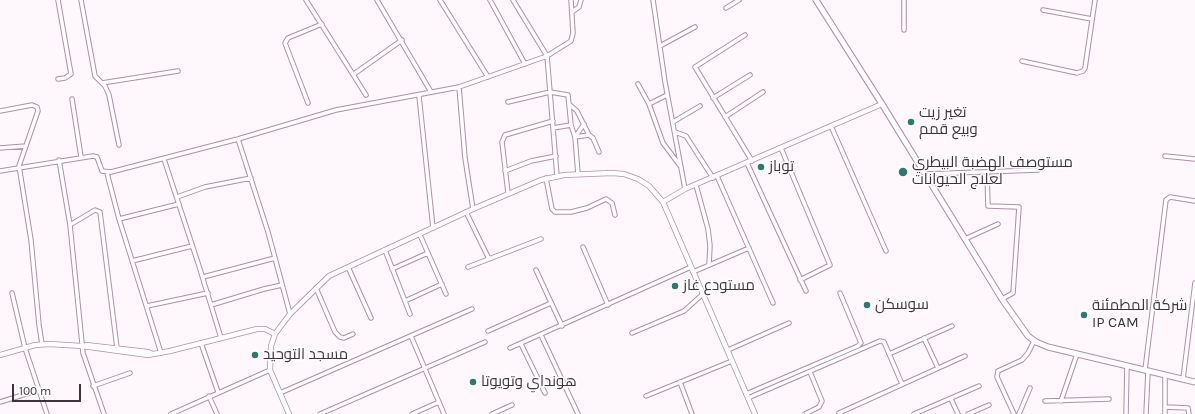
<!DOCTYPE html>
<html>
<head>
<meta charset="utf-8">
<style>
	body { margin:0 }
	#map { position:relative; width:1195px; height:414px; overflow:hidden; background:#fef8fd; font-family:Karla,sans-serif }
	canvas { display:block }
	.scale { position:absolute; left:12px; top:384px; width:69px; height:18px; box-sizing:border-box; border:2px solid #3e333c; border-top:0; padding-left:5px; font-size:12px; line-height:14px; white-space:nowrap; color:#3e333c; -webkit-text-stroke:3px #fff; paint-order:stroke }
</style>
</head>
<body>
<div id="map">
<canvas width="1195" height="414"></canvas>
<div class="scale">100 m</div>
</div>
<script>
const ctx = document.querySelector('canvas').getContext('2d');
ctx.lineJoin = 'round';
const toPath = rows => new Path2D(rows.map(r => 'M' + r).join(''));
function trace(path, color, width, dash) { ctx.strokeStyle = color; ctx.lineWidth = width; ctx.lineCap = dash ? 'butt' : 'round'; ctx.setLineDash(dash || []); ctx.stroke(path); }
function label(font, color, halo, rows, align = 'center') {
  ctx.font = font + ' Karla,Cairo,sans-serif'; ctx.lineWidth = 3; ctx.setLineDash([]); ctx.textBaseline = 'middle'; ctx.strokeStyle = halo; ctx.fillStyle = color; for (const [text, x, y, turn = 0] of rows) {
    ctx.save(); ctx.translate(x, y); ctx.rotate((+turn || 0) * Math.PI / 180); ctx.textAlign = isNaN(turn) ? turn : align; if (halo) ctx.strokeText(text, 0, 0); ctx.fillText(text, 0, 0); ctx.restore();
  }
}
const minor = toPath([
	[58,0,71,74,65,78,58,79],
	[81,0,95,76,105,86,109,95,119,145],
	[306,0,366,95],
	[377,0,431,92],
	[440,0,488,77],
	[490,0,525,64],
	[513,0,547,56,571,41,573,33,571,0],
	[653,0,665,82,685,189],
	[726,8,739,0],
	[1043,10,1092,19],
	[572,12,579,7,581,0],
	[904,30,904,0],
	[745,35,695,67,752,161],
	[660,46,695,27],
	[1022,61,1077,73,1083,71,1085,68,1095,0],
	[354,74,402,40],
	[102,83,178,71],
	[638,84,649,104,663,143,681,167],
	[459,87,465,158,473,209],
	[419,96,433,228],
	[713,98,750,75],
	[72,99,81,157],
	[508,102,550,92,568,95,571,125,575,137,578,174],
	[308,103,285,43,288,38,322,24],
	[569,104,577,111,589,135],
	[649,104,667,95],
	[0,111,32,105,37,107,38,111,19,166,31,240,39,325,42,344],
	[725,117,763,92],
	[673,122,700,106],
	[584,124,575,137,589,135,593,138,599,152],
	[831,126,886,251],
	[553,128,571,125],
	[675,132,686,136,713,178],
	[238,139,268,232,290,314],
	[0,148,26,146],
	[781,148,830,265,800,280],
	[1165,156,1195,159],
	[164,159,199,266,221,338],
	[59,160,70,225,83,353,104,414],
	[747,163,806,291],
	[0,171,93,156,97,157,102,171,111,172,238,139,336,110,459,87,547,56,557,176],
	[505,171,531,161,556,156],
	[987,172,988,206,1019,207,1013,293,1002,299],
	[107,173,119,219,161,353],
	[925,174,1038,170],
	[717,176,773,303],
	[546,178,552,209,555,212,571,212,587,208,606,199,612,203,615,215],
	[696,185,708,229,710,246,709,265],
	[508,193,502,142,505,135,553,121],
	[177,197,205,187,251,178],
	[466,212,489,259],
	[119,219,179,204],
	[70,225,95,210,100,212,117,348],
	[420,235,446,294],
	[965,239,998,224],
	[583,247,608,305],
	[385,250,410,314],
	[132,261,192,246],
	[348,267,371,318],
	[468,267,541,239],
	[392,269,428,253],
	[536,270,562,326],
	[693,272,749,248],
	[203,277,275,258],
	[316,288,335,332,340,337,344,338,353,334],
	[12,293,25,348,47,414],
	[405,301,442,284],
	[211,305,264,289,282,285],
	[147,306,208,293],
	[488,331,551,303],
	[632,333,684,311,703,294],
	[541,335,578,414],
	[411,336,444,414],
	[924,338,938,368],
	[201,343,218,392],
	[521,344,545,393],
	[510,348,691,267],
	[728,350,789,323],
	[889,354,952,326],
	[1145,370,1166,200,1170,197,1195,201],
	[1165,375,1165,407,1188,408,1189,414],
	[1183,379,1195,283],
	[680,382,692,414],
	[93,386,130,373],
	[280,393,472,309],
	[746,394,858,346,861,343,840,293],
	[209,396,217,414],
	[646,396,732,361],
	[748,398,880,341,884,342,902,384],
	[951,399,958,414],
	[1045,401,1109,399],
	[1061,401,1077,354],
	[0,402,39,390],
	[839,413,965,356],
	[171,414,270,370],
	[320,414,485,342],
	[412,414,439,402],
	[492,414,512,405],
	[805,414,819,407,822,401,810,372],
	[914,414,979,386],
	[968,414,989,405],
	[1014,414,997,377,998,371,1022,360,1028,353,1034,341],
	[1019,414,1030,388],
	[1126,414,1127,366],
	[1146,414,1148,371],
	[1165,414,1165,407]
]);
const tertiary = toPath([
	[663,202,685,189,882,104],
	[86,345,148,352,153,354],
	[0,355,35,345,49,344,82,346,148,355,170,351,257,329,265,329,275,334],
	[289,414,270,370,271,346,275,334,290,314,329,276,473,209,541,180,564,175,612,173,624,174,638,179,649,186,663,202,755,414]
]);
const secondary = toPath([
	[816,0,882,104,1002,299,1028,336,1036,342,1048,347,1195,382]
]);
trace(minor, '#ac91a7', 5.5);
trace(tertiary, '#ac91a7', 6);
trace(secondary, '#ac91a7', 7);
trace(minor, '#fff', 3.5);
trace(tertiary, '#fff', 4.5);
trace(secondary, '#fff', 5);
for (const [x, y, r, color] of [
	[911,122,4,"#32786e"],
	[761,167,4,"#32786e"],
	[903,172,5,"#32786e"],
	[675,286,4,"#32786e"],
	[867,305,4,"#32786e"],
	[1084,315,4,"#32786e"],
	[255,355,4,"#32786e"],
	[473,382,4,"#32786e"]
]) { const dot = new Path2D(); dot.arc(x, y, r, 0, 2 * Math.PI); ctx.fillStyle = color; ctx.fill(dot); trace(dot, '#fff', 1.5); }
label('15px', '#3e333c', '#fff', [
	["تغير زيت",919,113],
	["وبيع قمم",919,130],
	["مستوصف الهضبة البيطري",912,163],
	["لعلاج الحيوانات",912,180],
	["توباز",769,167],
	["مستودع غاز",683,286],
	["سوسكن",875,305],
	["شركة المطمئنة",1092,306],
	["IP CAM",1092,323],
	["مسجد التوحيد",263,355],
	["هونداي وتويوتا",481,382]
], 'left');
</script>
</body>
</html>
